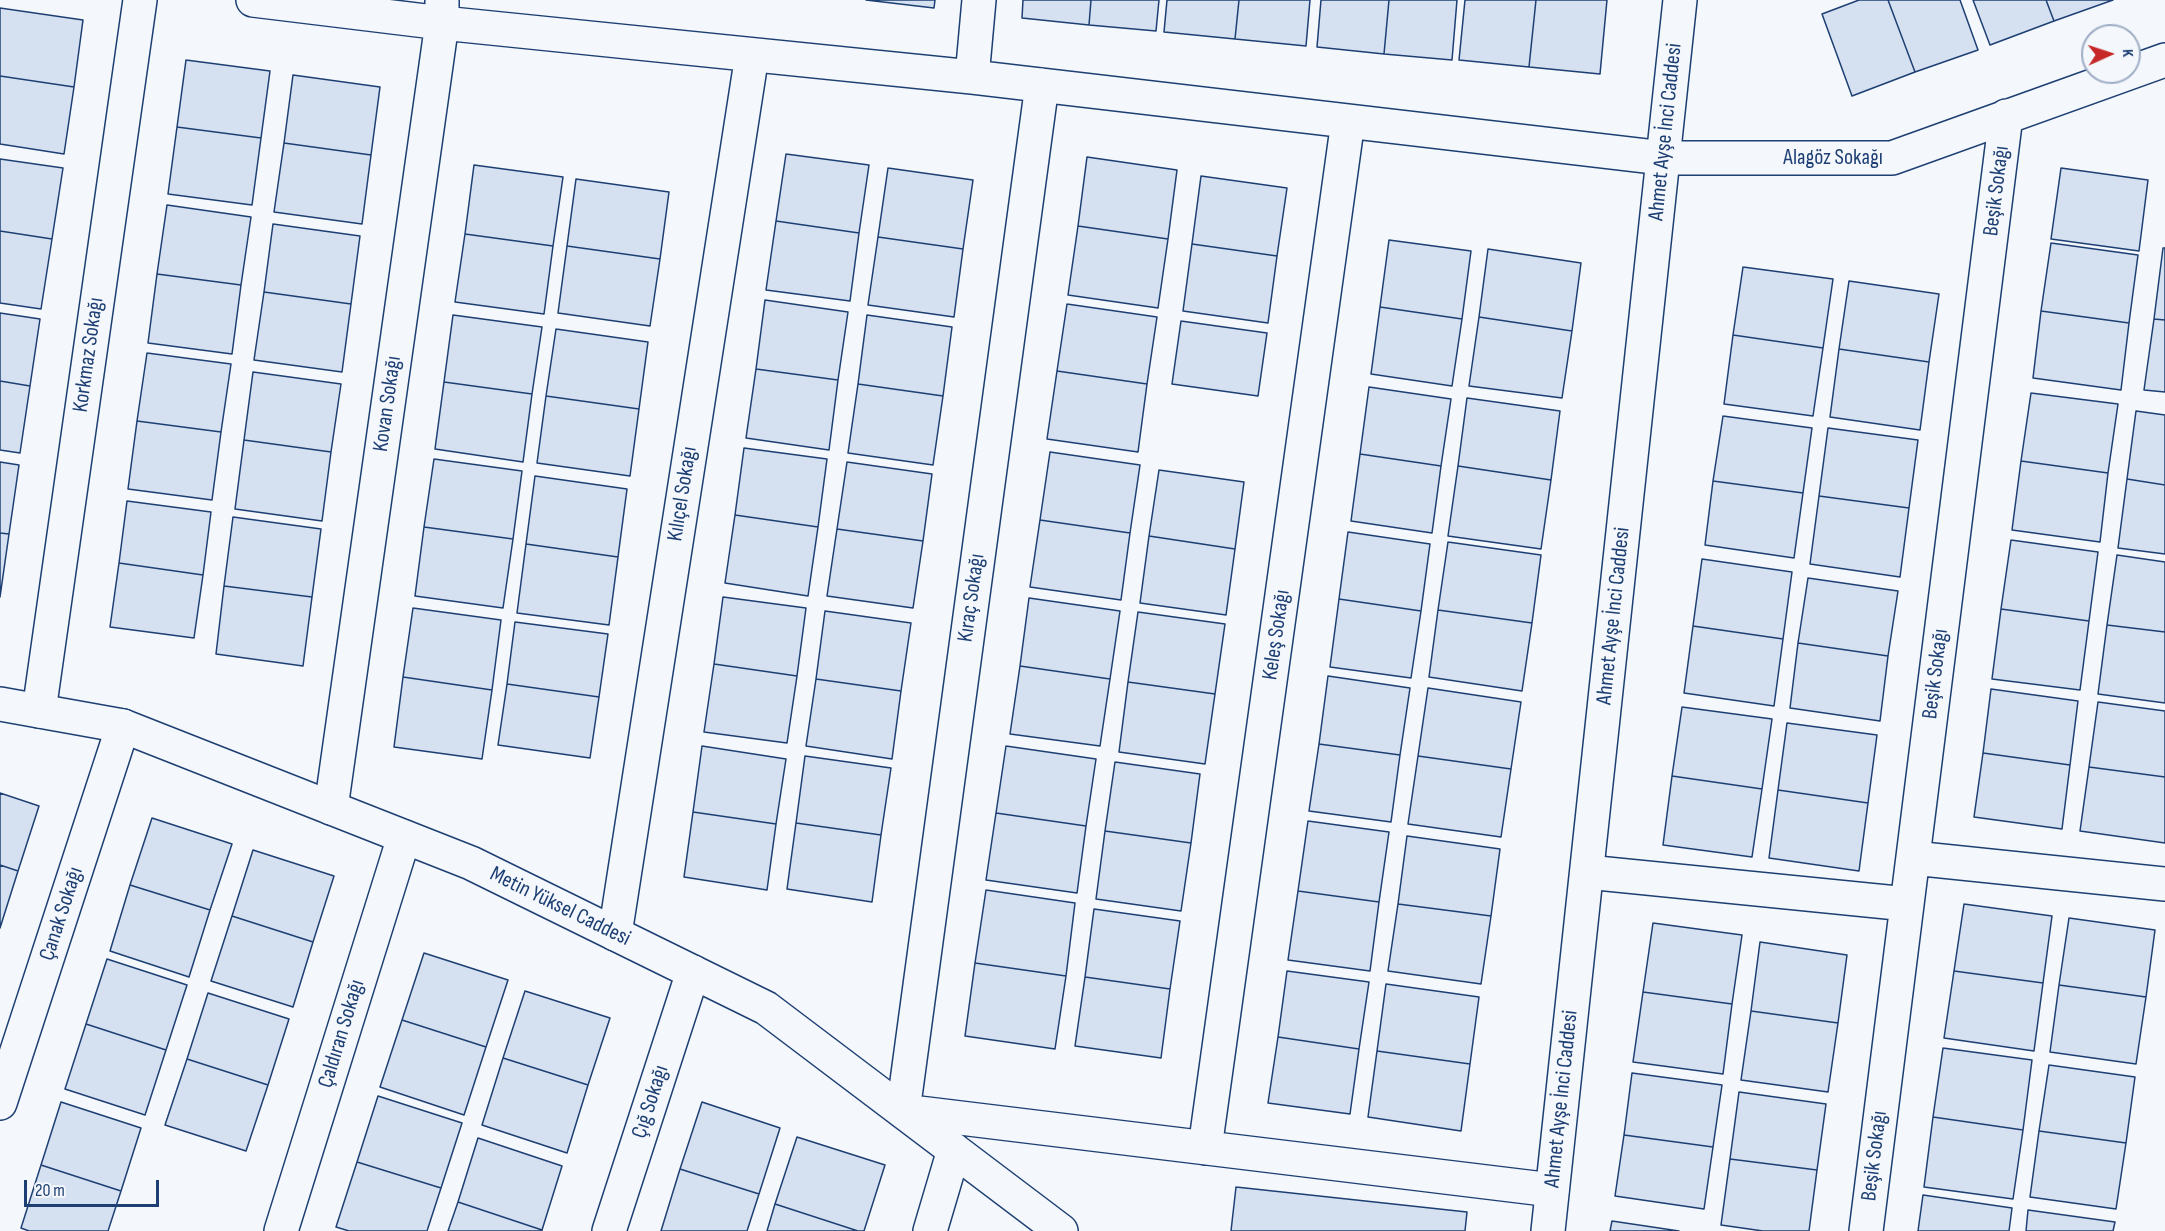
<!DOCTYPE html>
<html>
<head>
<meta charset="utf-8">
<style>
	body { margin:0 }
	#map { position:relative; width:2165px; height:1231px; overflow:hidden; background:#f4f7fb; font-family:"Sofia Sans Condensed",sans-serif }
	canvas { display:block }
	.north { position:absolute; left:2081px; top:24px; width:60px; height:60px; box-sizing:border-box; background:#f4f7fb; border:2px solid #9eadc5; border-radius:50%; rotate:87deg; font-size:16px; font-weight:700; line-height:24px; text-align:center; color:#1d3f73 }
	.north::after { content:''; display:block; margin:auto; width:21px; height:27px; background:#c62828; clip-path:polygon(50% 0,100% 100%,50% 72%,0 100%) }
	.scale { position:absolute; left:24px; top:1180px; width:135px; height:27px; box-sizing:border-box; border:3px solid #1d3f73; border-top:0; padding-left:8px; font-size:18px; line-height:21px; white-space:nowrap; color:#1d3f73; -webkit-text-stroke:4px #f4f7fb; paint-order:stroke }
</style>
</head>
<body>
<div id="map">
<canvas width="2165" height="1231"></canvas>
<div class="north">K</div>
<div class="scale">20 m</div>
</div>
<script>
const ctx = document.querySelector('canvas').getContext('2d');
ctx.lineJoin = 'round';
function fill(path, color) { ctx.fillStyle = color; ctx.fill(path, 'evenodd'); }
const toPath = rows => new Path2D(rows.map(r => 'M' + r).join(''));
function trace(path, color, width, dash) { ctx.strokeStyle = color; ctx.lineWidth = width; ctx.lineCap = dash ? 'butt' : 'round'; ctx.setLineDash(dash || []); ctx.stroke(path); }
function label(font, color, halo, rows, align = 'center') {
  ctx.font = font + ' "Sofia Sans Condensed",sans-serif'; ctx.lineWidth = 4.5; ctx.setLineDash([]); ctx.textBaseline = 'middle'; ctx.strokeStyle = halo; ctx.fillStyle = color; for (const [text, x, y, turn = 0] of rows) {
    ctx.save(); ctx.translate(x, y); ctx.rotate((+turn || 0) * Math.PI / 180); ctx.textAlign = isNaN(turn) ? turn : align; if (halo) ctx.strokeText(text, 0, 0); ctx.fillText(text, 0, 0); ctx.restore();
  }
}
const building = toPath([
	[866,0,935,0,934,8,866,0],
	[1023,0,1091,0,1089,25,1022,18,1023,0],
	[1091,0,1159,0,1156,31,1089,25,1091,0],
	[1167,0,1239,0,1235,39,1164,32,1167,0],
	[1239,0,1310,0,1306,46,1235,39,1239,0],
	[1321,0,1389,0,1384,54,1317,47,1321,0],
	[1389,0,1457,0,1452,60,1384,54,1389,0],
	[1465,0,1536,0,1529,67,1459,60,1465,0],
	[1536,0,1607,0,1600,74,1529,67,1536,0],
	[1859,0,1888,0,1915,72,1852,96,1822,14,1859,0],
	[1888,0,1960,0,1978,50,1915,72,1888,0],
	[1973,0,2046,0,2054,21,1990,45,1973,0],
	[2046,0,2113,0,2054,21,2046,0],
	[0,8,83,20,74,87,0,76,0,8],
	[186,60,270,71,261,138,177,127,186,60],
	[293,75,380,87,371,155,284,143,293,75],
	[0,76,74,87,64,154,0,144,0,76],
	[177,127,261,138,252,205,168,194,177,127],
	[284,143,371,155,362,224,274,212,284,143],
	[786,154,869,165,859,233,776,221,786,154],
	[1087,157,1177,170,1168,239,1078,226,1087,157],
	[0,159,63,168,52,239,0,231,0,159],
	[474,165,563,177,553,246,465,234,474,165],
	[888,168,973,180,963,249,878,237,888,168],
	[2061,168,2148,180,2139,251,2051,239,2061,168],
	[1201,176,1287,188,1277,256,1192,244,1201,176],
	[576,179,669,192,660,259,567,246,576,179],
	[167,205,251,217,241,285,157,274,167,205],
	[776,221,859,233,850,301,766,290,776,221],
	[273,224,360,236,351,304,264,292,273,224],
	[1078,226,1168,239,1158,308,1068,295,1078,226],
	[0,231,52,239,41,309,0,303,0,231],
	[465,234,553,246,544,314,455,302,465,234],
	[878,237,963,249,954,317,868,305,878,237],
	[1389,240,1471,251,1462,319,1380,307,1389,240],
	[2051,243,2138,255,2129,323,2041,311,2051,243],
	[1192,244,1277,256,1268,323,1183,311,1192,244],
	[567,246,660,259,650,326,558,313,567,246],
	[2163,248,2165,248,2165,320,2154,319,2163,248],
	[1488,249,1581,263,1572,331,1479,317,1488,249],
	[1743,267,1833,279,1823,348,1733,335,1743,267],
	[157,274,241,285,232,354,148,343,157,274],
	[1849,281,1939,294,1929,362,1839,349,1849,281],
	[264,292,351,304,342,372,254,360,264,292],
	[765,300,848,312,838,380,756,369,765,300],
	[1067,304,1157,317,1147,384,1057,371,1067,304],
	[1380,307,1462,319,1452,386,1371,374,1380,307],
	[2041,311,2129,323,2121,390,2033,378,2041,311],
	[0,313,40,319,30,386,0,381,0,313],
	[453,315,542,327,532,394,444,382,453,315],
	[867,315,952,327,943,396,858,384,867,315],
	[1479,317,1572,331,1562,398,1469,386,1479,317],
	[2154,319,2165,320,2165,392,2144,390,2154,319],
	[1181,321,1267,333,1258,396,1172,384,1181,321],
	[556,329,648,342,639,409,546,396,556,329],
	[1733,335,1823,348,1813,416,1724,404,1733,335],
	[1839,349,1929,362,1920,430,1830,417,1839,349],
	[147,353,231,364,221,432,137,421,147,353],
	[756,369,838,380,829,450,746,438,756,369],
	[1057,371,1147,384,1138,452,1047,439,1057,371],
	[253,372,341,384,331,452,244,440,253,372],
	[0,381,30,386,20,453,0,450,0,381],
	[444,382,532,394,523,462,435,449,444,382],
	[858,384,943,396,933,465,848,453,858,384],
	[1369,387,1451,399,1441,466,1360,454,1369,387],
	[2031,393,2118,404,2108,473,2021,461,2031,393],
	[546,396,639,409,630,476,537,463,546,396],
	[1467,398,1560,411,1551,480,1458,466,1467,398],
	[2136,411,2165,415,2165,485,2127,479,2136,411],
	[1723,416,1812,428,1803,493,1713,481,1723,416],
	[137,421,221,432,212,500,128,489,137,421],
	[1828,428,1918,440,1909,508,1819,496,1828,428],
	[244,440,331,452,322,521,235,509,244,440],
	[744,448,827,459,818,527,735,515,744,448],
	[1050,452,1140,465,1130,533,1040,520,1050,452],
	[1360,454,1441,466,1432,533,1351,521,1360,454],
	[434,459,522,471,513,539,424,527,434,459],
	[2021,461,2108,473,2100,542,2012,530,2021,461],
	[0,462,19,465,9,534,0,533,0,462],
	[847,462,932,474,923,541,837,529,847,462],
	[1458,466,1551,480,1541,549,1448,536,1458,466],
	[1159,470,1244,482,1235,549,1149,536,1159,470],
	[535,476,627,489,618,557,526,544,535,476],
	[2127,479,2165,485,2165,554,2118,548,2127,479],
	[1713,481,1803,493,1794,558,1705,545,1713,481],
	[1819,496,1909,508,1900,577,1810,564,1819,496],
	[127,501,211,512,203,575,119,563,127,501],
	[735,515,818,527,808,596,725,583,735,515],
	[233,517,321,529,312,597,224,586,233,517],
	[1040,520,1130,533,1121,600,1030,587,1040,520],
	[424,527,513,539,503,608,415,596,424,527],
	[837,529,923,541,913,608,827,596,837,529],
	[1348,532,1430,544,1421,611,1339,599,1348,532],
	[0,533,9,534,0,597,0,533],
	[1149,536,1235,549,1226,615,1140,603,1149,536],
	[2011,540,2098,552,2089,621,2001,609,2011,540],
	[1448,542,1541,555,1532,623,1438,610,1448,542],
	[526,544,618,557,609,625,517,613,526,544],
	[2117,555,2165,562,2165,632,2107,625,2117,555],
	[1702,559,1792,572,1783,639,1693,626,1702,559],
	[119,563,203,575,194,638,110,627,119,563],
	[1808,578,1898,591,1888,656,1798,643,1808,578],
	[224,586,312,597,303,666,216,654,224,586],
	[723,597,806,608,797,676,714,664,723,597],
	[1029,598,1120,611,1110,679,1020,666,1029,598],
	[1339,599,1421,611,1411,678,1330,667,1339,599],
	[413,608,501,620,492,690,403,677,413,608],
	[2001,609,2089,621,2080,690,1992,679,2001,609],
	[1438,610,1532,623,1522,691,1429,677,1438,610],
	[825,611,911,623,901,691,816,679,825,611],
	[1138,612,1225,624,1215,694,1128,682,1138,612],
	[515,622,608,634,599,697,507,684,515,622],
	[2107,625,2165,632,2165,703,2098,694,2107,625],
	[1693,626,1783,639,1774,706,1684,693,1693,626],
	[1798,643,1888,656,1880,721,1790,708,1798,643],
	[714,664,797,676,787,743,704,732,714,664],
	[1020,666,1110,679,1100,746,1010,734,1020,666],
	[1328,676,1410,688,1400,755,1319,744,1328,676],
	[403,677,492,690,482,759,394,747,403,677],
	[816,679,901,691,892,759,806,746,816,679],
	[1128,682,1215,694,1205,764,1119,752,1128,682],
	[507,684,599,697,590,758,498,745,507,684],
	[1428,688,1521,702,1511,769,1418,756,1428,688],
	[1991,689,2078,701,2070,765,1983,753,1991,689],
	[2098,702,2165,711,2165,777,2089,767,2098,702],
	[1682,707,1772,719,1762,789,1672,776,1682,707],
	[1787,723,1877,735,1868,803,1778,790,1787,723],
	[1319,744,1400,755,1391,822,1309,811,1319,744],
	[702,746,786,759,776,824,693,812,702,746],
	[1006,746,1096,759,1086,826,996,813,1006,746],
	[1983,753,2070,765,2062,829,1974,817,1983,753],
	[805,756,891,768,881,835,796,823,805,756],
	[1418,756,1511,769,1501,837,1408,824,1418,756],
	[1115,762,1200,774,1191,843,1105,831,1115,762],
	[2089,767,2165,777,2165,843,2080,831,2089,767],
	[1672,776,1762,789,1752,857,1663,845,1672,776],
	[1778,790,1868,803,1859,871,1769,858,1778,790],
	[0,793,39,806,18,871,0,865,0,793],
	[693,812,776,824,767,890,684,877,693,812],
	[996,813,1086,826,1077,893,986,880,996,813],
	[152,818,232,844,210,910,130,885,152,818],
	[1308,821,1389,832,1379,902,1298,891,1308,821],
	[796,823,881,835,872,902,787,889,796,823],
	[1105,831,1191,843,1181,911,1096,899,1105,831],
	[1407,836,1500,849,1491,916,1398,904,1407,836],
	[253,850,334,876,313,942,232,916,253,850],
	[0,865,18,871,0,928,0,865],
	[130,885,210,910,189,977,110,951,130,885],
	[986,890,1075,903,1066,976,975,963,986,890],
	[1298,891,1379,902,1370,971,1288,960,1298,891],
	[1398,904,1491,916,1481,984,1388,971,1398,904],
	[1964,904,2052,916,2043,983,1954,971,1964,904],
	[1094,909,1180,921,1170,989,1085,977,1094,909],
	[232,916,313,942,293,1007,211,981,232,916],
	[2069,918,2155,930,2146,997,2059,985,2069,918],
	[1653,923,1742,935,1732,1004,1643,992,1653,923],
	[1760,942,1847,955,1838,1023,1751,1011,1760,942],
	[424,953,508,980,486,1047,402,1020,424,953],
	[107,959,187,985,166,1050,86,1024,107,959],
	[975,963,1066,976,1055,1049,965,1036,975,963],
	[1287,971,1369,982,1359,1049,1278,1037,1287,971],
	[1954,971,2043,983,2034,1051,1944,1038,1954,971],
	[1085,977,1170,989,1161,1058,1075,1046,1085,977],
	[1386,984,1479,997,1470,1064,1377,1051,1386,984],
	[2059,985,2146,997,2136,1064,2050,1052,2059,985],
	[525,991,610,1018,588,1085,503,1058,525,991],
	[1643,992,1732,1004,1723,1074,1633,1062,1643,992],
	[208,993,289,1019,268,1085,187,1059,208,993],
	[1751,1011,1838,1023,1828,1092,1741,1080,1751,1011],
	[402,1020,486,1047,464,1115,380,1087,402,1020],
	[86,1024,166,1050,145,1115,65,1089,86,1024],
	[1278,1037,1359,1049,1350,1114,1268,1103,1278,1037],
	[1943,1048,2032,1060,2023,1130,1933,1117,1943,1048],
	[1377,1051,1470,1064,1461,1131,1368,1117,1377,1051],
	[503,1058,588,1085,567,1153,482,1125,503,1058],
	[187,1059,268,1085,246,1151,165,1125,187,1059],
	[2049,1065,2135,1077,2126,1143,2039,1131,2049,1065],
	[1632,1073,1722,1085,1713,1147,1624,1135,1632,1073],
	[1739,1092,1826,1104,1817,1170,1730,1159,1739,1092],
	[378,1096,462,1123,441,1188,357,1162,378,1096],
	[61,1102,141,1128,121,1191,41,1165,61,1102],
	[702,1102,780,1128,759,1194,680,1169,702,1102],
	[1933,1117,2023,1130,2013,1199,1924,1187,1933,1117],
	[2039,1131,2126,1143,2116,1209,2030,1197,2039,1131],
	[1624,1135,1713,1147,1704,1209,1615,1196,1624,1135],
	[797,1137,885,1165,864,1231,858,1231,775,1204,797,1137],
	[478,1138,562,1166,542,1230,458,1202,478,1138],
	[1730,1159,1817,1170,1809,1231,1763,1231,1721,1225,1730,1159],
	[357,1162,441,1188,427,1231,349,1231,336,1227,357,1162],
	[41,1165,121,1191,108,1231,29,1231,21,1228,41,1165],
	[680,1169,759,1194,747,1231,661,1231,680,1169],
	[1236,1187,1467,1212,1465,1231,1231,1231,1236,1187],
	[1923,1195,2012,1208,2009,1231,1918,1231,1923,1195],
	[458,1202,542,1230,542,1231,448,1231,458,1202],
	[775,1204,858,1231,767,1231,775,1204],
	[2028,1210,2115,1222,2113,1231,2026,1231,2028,1210],
	[1612,1221,1679,1231,1610,1231,1612,1221]
]);
fill(building, '#d5e0f0');
trace(building, '#1d3f73', 1.5);
const street = toPath([
	[253,0,442,23,972,77,1663,158,1892,158,2165,60],
	[972,77,979,0],
	[1042,85,903,1111,1552,1190],
	[39,711,140,0],
	[331,808,442,23,442,2],
	[1913,858,2165,884],
	[1587,872,1907,904],
	[615,934,752,55],
	[0,1103,123,726],
	[1205,1148,1348,121],
	[281,1231,404,837],
	[609,1231,693,972],
	[930,1231,954,1150],
	[1866,1231,2006,116]
]);
const secondary = toPath([
	[0,704,123,726,471,863,766,1008,1061,1231],
	[1548,1231,1680,0]
]);
trace(street, '#1d3f73', 36);
trace(secondary, '#1d3f73', 36);
trace(street, '#f4f7fb', 33);
trace(secondary, '#f4f7fb', 33);
label('22px', '#1d3f73', '#f4f7fb', [
	["Ahmet Ayşe İnci Caddesi",1666,132,-84],
	["Alagöz Sokağı",1833,158],
	["Beşik Sokağı",1997,191,-83],
	["Korkmaz Sokağı",89,355,-82],
	["Kovan Sokağı",388,404,-82],
	["Kılıçel Sokağı",683,494,-81],
	["Kıraç Sokağı",972,598,-82],
	["Ahmet Ayşe İnci Caddesi",1614,616,-84],
	["Keleş Sokağı",1277,635,-82],
	["Beşik Sokağı",1936,674,-83],
	["Metin Yüksel Caddesi",560,907,26],
	["Çanak Sokağı",62,914,-72],
	["Çaldıran Sokağı",342,1034,-73],
	["Ahmet Ayşe İnci Caddesi",1562,1099,-84],
	["Çığ Sokağı",651,1102,-72],
	["Beşik Sokağı",1875,1156,-83]
]);
</script>
</body>
</html>
